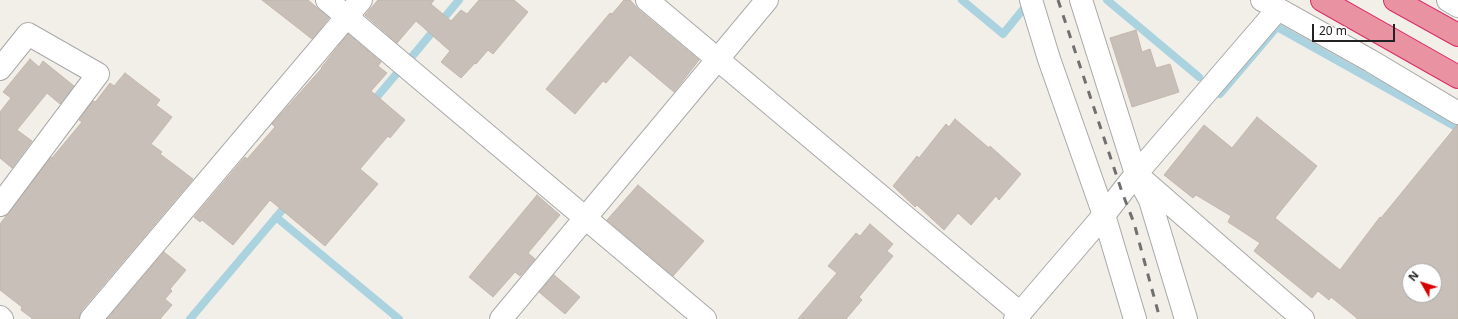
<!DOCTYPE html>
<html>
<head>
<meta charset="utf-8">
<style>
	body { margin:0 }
	#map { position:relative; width:1458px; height:319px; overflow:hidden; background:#f2efe9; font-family:"Noto Sans",sans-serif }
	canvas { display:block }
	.north { position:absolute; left:1402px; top:263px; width:40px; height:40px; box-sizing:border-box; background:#fff; border:1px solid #a7a7a7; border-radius:50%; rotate:309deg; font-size:11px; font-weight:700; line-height:16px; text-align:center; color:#222 }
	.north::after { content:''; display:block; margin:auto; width:14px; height:18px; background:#d40000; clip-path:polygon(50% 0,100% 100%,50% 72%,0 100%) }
	.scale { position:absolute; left:1312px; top:24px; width:83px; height:18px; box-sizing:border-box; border:2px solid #222; border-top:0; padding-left:5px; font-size:12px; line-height:14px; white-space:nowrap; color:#222; -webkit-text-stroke:3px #fff; paint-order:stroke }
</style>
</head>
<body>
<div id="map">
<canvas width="1458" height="319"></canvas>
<div class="north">N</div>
<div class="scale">20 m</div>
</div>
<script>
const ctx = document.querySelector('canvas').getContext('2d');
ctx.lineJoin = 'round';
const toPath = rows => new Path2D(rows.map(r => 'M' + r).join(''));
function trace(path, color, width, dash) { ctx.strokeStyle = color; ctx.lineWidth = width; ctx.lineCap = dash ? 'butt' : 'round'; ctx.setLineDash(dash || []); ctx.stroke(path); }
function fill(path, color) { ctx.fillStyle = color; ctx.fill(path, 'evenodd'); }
trace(toPath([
	[962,0,1003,34,1025,7],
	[1107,0,1199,77],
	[410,59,459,0],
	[1220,94,1277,27,1458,128],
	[371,104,398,72],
	[276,217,399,319],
	[190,319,289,202]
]), '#aad3df', 8);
const building = toPath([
	[262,0,308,0,329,18,312,39,262,0],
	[378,0,434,0,431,4,451,21,461,10,467,14,479,0,514,0,528,12,493,54,488,50,476,64,475,63,461,78,441,62,450,51,416,21,397,43,365,15,378,0],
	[624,0,630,0,639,10,699,60,674,92,630,55,606,83,603,81,575,114,546,89,610,13,612,14,624,0],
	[1136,30,1142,52,1150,49,1156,68,1170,64,1179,92,1132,107,1110,38,1136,30],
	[348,34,381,62,378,66,387,73,371,91,405,120,390,138,388,136,360,169,378,184,325,246,270,200,233,245,202,220,200,222,194,217,245,157,247,159,275,127,272,124,322,68,321,68,348,34],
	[30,59,39,67,43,61,74,86,60,104,47,93,17,130,32,141,12,168,0,158,0,112,11,98,3,92,30,59],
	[125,73,160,100,156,105,172,117,151,144,162,152,160,154,193,179,81,311,79,319,33,319,21,310,22,307,0,290,0,224,51,157,52,158,82,122,79,120,93,101,95,102,97,100,110,83,114,86,125,73],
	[1257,117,1317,166,1275,218,1340,270,1380,217,1381,218,1457,125,1458,125,1458,319,1358,319,1331,297,1329,300,1318,291,1312,298,1254,251,1260,243,1228,222,1231,216,1196,195,1193,198,1164,175,1204,125,1232,148,1257,117],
	[1410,271,1434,271,1434,295,1410,295,1410,271],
	[955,119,989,148,990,146,1021,174,999,200,996,196,971,225,958,213,944,230,917,205,915,207,893,186,917,156,919,158,946,124,949,127,955,119],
	[638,185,704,241,673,276,607,220,638,185],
	[537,195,560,215,528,253,535,259,520,276,515,272,493,297,469,277,537,195],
	[870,224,893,244,887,251,893,256,859,297,862,300,846,319,798,319,837,273,828,266,856,233,860,236,870,224],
	[164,252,186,270,170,289,172,291,165,299,172,305,160,319,107,319,164,252],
	[554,275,580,297,565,314,539,292,554,275]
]);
fill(building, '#c7bfb8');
trace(building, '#c4b6ab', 1);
const minor = toPath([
	[327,0,705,319],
	[647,0,1020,313],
	[1031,0,1049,59,1104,215,1135,319],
	[1081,0,1136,174,1150,200,1186,319],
	[1262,0,1371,61,1458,113],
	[1448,0,1458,6],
	[0,69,28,34,98,74,0,205],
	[1143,180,1303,319],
	[0,317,2,319],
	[91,319,361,0],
	[501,319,767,0],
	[1015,319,1104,215,1136,174,1278,9]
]);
const highway = toPath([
	[1322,0,1458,77],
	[1395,0,1458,35]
]);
trace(minor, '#a9a9a9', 24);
trace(highway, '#dc2a67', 24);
trace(minor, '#fff', 22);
trace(highway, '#e892a2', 22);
trace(toPath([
	[1058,0,1122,192,1134,223,1160,319]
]), '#707070', 3, [8, 8]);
</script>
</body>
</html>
